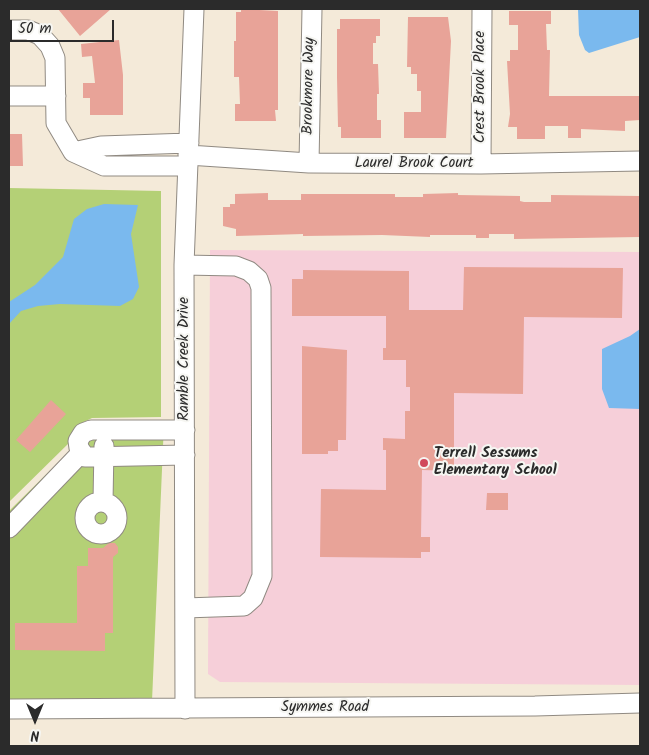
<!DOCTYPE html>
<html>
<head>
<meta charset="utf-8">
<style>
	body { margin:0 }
	#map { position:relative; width:649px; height:755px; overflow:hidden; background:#f4ead9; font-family:Kalam,sans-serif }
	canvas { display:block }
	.frame { position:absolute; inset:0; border:10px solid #2b2b2b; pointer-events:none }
	.north { position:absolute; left:10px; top:695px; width:50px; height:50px; -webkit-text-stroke:4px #f6f6f2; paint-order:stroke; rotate:180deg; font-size:14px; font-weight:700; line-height:20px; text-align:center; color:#2b2b2b }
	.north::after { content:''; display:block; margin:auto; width:18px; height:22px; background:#2b2b2b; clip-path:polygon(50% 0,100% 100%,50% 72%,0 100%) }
	.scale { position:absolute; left:10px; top:20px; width:104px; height:22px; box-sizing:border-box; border:2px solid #2b2b2b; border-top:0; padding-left:6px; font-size:15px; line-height:18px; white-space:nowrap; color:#2b2b2b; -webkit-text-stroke:4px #f6f6f2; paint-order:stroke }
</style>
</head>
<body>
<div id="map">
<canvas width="649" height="755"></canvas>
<div class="frame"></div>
<div class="north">N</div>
<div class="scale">50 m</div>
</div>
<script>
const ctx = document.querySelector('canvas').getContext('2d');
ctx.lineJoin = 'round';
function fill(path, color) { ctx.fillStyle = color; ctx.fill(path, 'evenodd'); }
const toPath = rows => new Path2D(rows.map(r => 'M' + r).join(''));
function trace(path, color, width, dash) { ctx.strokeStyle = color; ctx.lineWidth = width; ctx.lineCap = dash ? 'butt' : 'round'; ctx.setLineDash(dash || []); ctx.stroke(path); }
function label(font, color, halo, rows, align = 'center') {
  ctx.font = font + ' Kalam,sans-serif'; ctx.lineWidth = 4; ctx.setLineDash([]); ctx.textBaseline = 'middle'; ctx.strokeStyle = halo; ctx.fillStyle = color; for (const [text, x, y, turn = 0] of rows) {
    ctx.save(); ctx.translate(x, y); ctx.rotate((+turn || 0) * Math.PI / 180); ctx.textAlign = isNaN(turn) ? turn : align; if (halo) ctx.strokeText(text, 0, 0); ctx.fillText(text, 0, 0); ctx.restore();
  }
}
fill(toPath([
	[210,250,640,252,640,685,220,682,208,674]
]), '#f6cfd9');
fill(toPath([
	[9,188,161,191,161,417,92,418,76,426,70,442,9,502],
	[164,423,152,701,9,701,9,511,74,447,81,432]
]), '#b4d076');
fill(toPath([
	[578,9,640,9,640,37,589,53,585,50,579,35],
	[104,204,138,205,131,234,139,287,133,299,120,306,60,304,38,306,21,311,9,324,9,302,35,285,63,257,74,219,87,209],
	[640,329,640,409,609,408,602,389,602,349,630,336]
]), '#7ab9ee');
fill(toPath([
	[58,9,111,9,80,36],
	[241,9,278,11,278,110,275,110,276,121,235,121,235,104,240,104,239,77,234,77,234,41,236,41,236,12,241,12],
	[509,11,551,11,551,24,546,24,547,50,550,50,549,96,640,96,640,120,625,121,625,131,581,129,581,138,568,138,568,126,545,126,545,139,517,139,517,127,508,127,510,114,507,61,510,61,510,50,518,50,518,25,509,25],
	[408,17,448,17,451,41,446,138,404,138,404,112,421,112,421,91,417,91,417,74,411,74,411,67,407,67],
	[340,19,380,19,380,36,376,36,376,43,373,43,373,64,378,64,379,94,377,94,377,120,381,120,381,138,341,138,341,127,338,127,337,77,337,29,340,29],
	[119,40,123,75,123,115,90,115,90,98,83,98,83,83,95,83,92,56,82,57,81,44],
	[9,134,22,134,23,166,9,166],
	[268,193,268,200,301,200,301,194,395,194,395,197,423,197,423,194,458,193,458,195,520,196,520,201,524,202,551,202,551,195,640,196,640,237,514,239,514,234,489,234,489,238,476,238,476,235,430,235,430,237,382,235,303,236,303,234,236,236,236,229,223,226,223,207,230,207,230,204,235,204,235,194],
	[464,267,623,268,622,318,524,317,523,394,454,393,454,471,422,470,421,537,430,537,430,552,421,552,421,558,320,557,321,489,386,490,386,450,383,450,383,438,405,439,405,411,410,411,410,387,406,387,406,360,383,360,383,348,386,348,386,316,292,316,292,279,303,279,303,270,409,271,409,310,463,310],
	[302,346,347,350,346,440,338,440,338,451,328,451,328,454,302,454],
	[51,400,66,414,30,452,16,440],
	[487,493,508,493,508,510,486,510],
	[109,543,115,543,118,547,118,553,113,557,113,633,105,633,105,651,15,650,15,623,77,623,77,566,88,566,88,548,103,548]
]), '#e8a398');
const minor = toPath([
	[9,30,28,30,40,35,50,46,55,58,56,123,73,152,104,166,188,166],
	[9,96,56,96],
	[73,152,101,146,189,143],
	[188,155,309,163,481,164,640,161],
	[309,163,312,9],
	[481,164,482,9],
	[184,265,236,266,249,271,258,279,261,288,262,576,253,598,244,606,185,608],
	[185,455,85,457,79,448,78,441,83,433,91,430,185,430],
	[103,502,104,446],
	'85 518a16 16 0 1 1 32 0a16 16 0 1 1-32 0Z',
	[9,528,82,452],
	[9,709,535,706,640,703],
	[185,709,184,265,194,9]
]);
trace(minor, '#908a82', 21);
trace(minor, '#fff', 19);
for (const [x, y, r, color] of [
	[424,463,5,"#d1495b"]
]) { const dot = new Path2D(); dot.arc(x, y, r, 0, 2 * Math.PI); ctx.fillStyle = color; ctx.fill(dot); trace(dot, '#f6f6f2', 2); }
label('15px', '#2b2b2b', '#f6f6f2', [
	["Brookmore Way",310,86,-89],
	["Crest Brook Place",481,87,-90],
	["Laurel Brook Court",414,164],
	["Ramble Creek Drive",185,359,-90],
	["Symmes Road",325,708]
]);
label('bold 15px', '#2b2b2b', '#f6f6f2', [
	["Terrell Sessums",434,454],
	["Elementary School",434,471]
], 'left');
</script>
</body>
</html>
